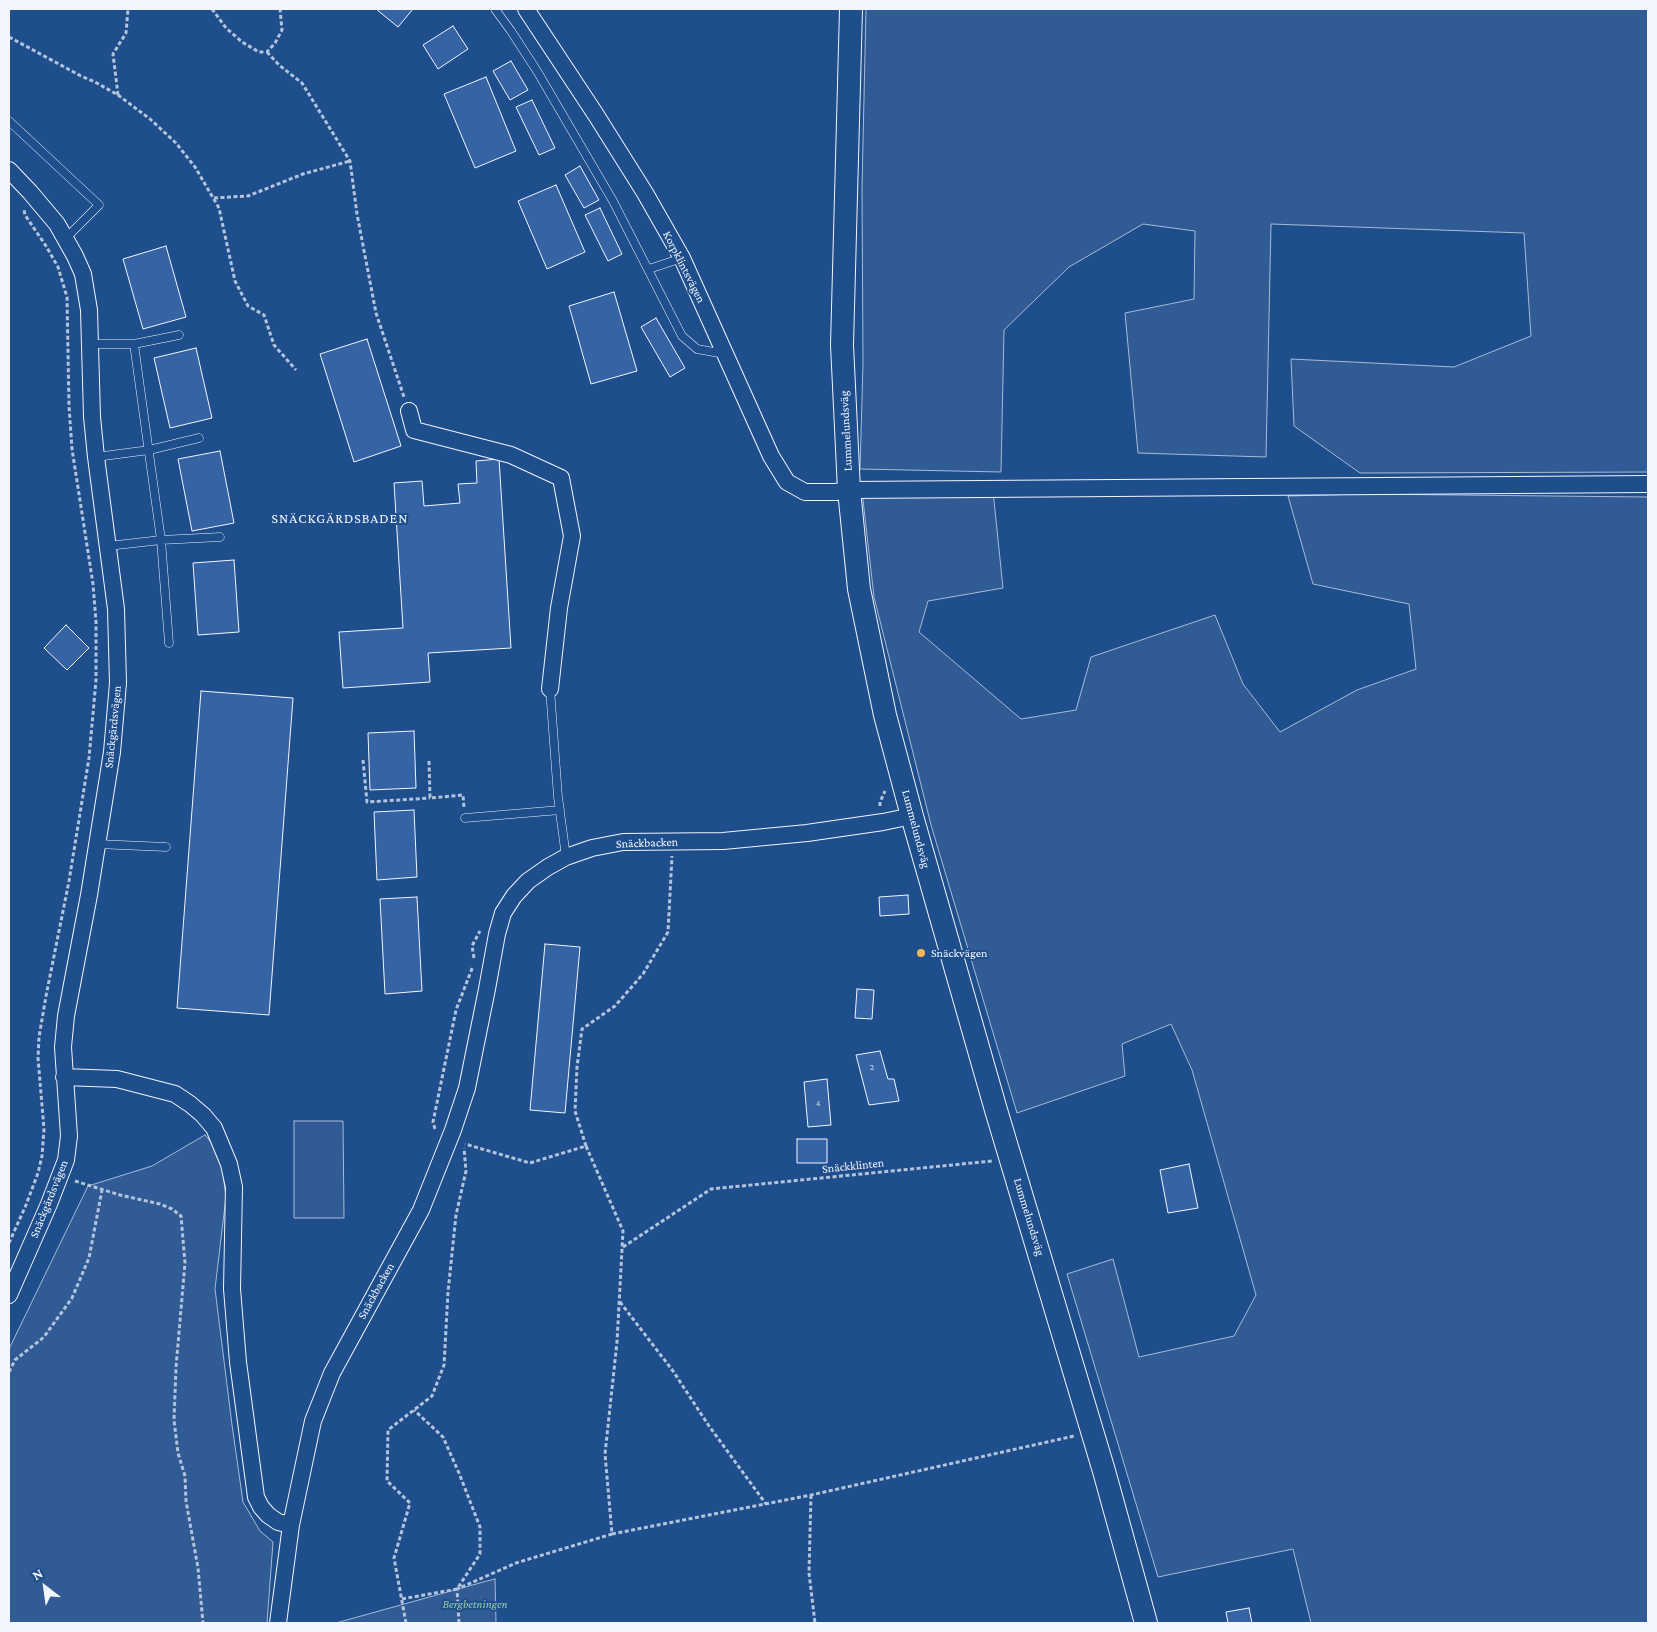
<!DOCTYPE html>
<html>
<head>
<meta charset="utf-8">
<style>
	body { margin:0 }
	#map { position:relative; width:1657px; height:1632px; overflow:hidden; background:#1f4e8c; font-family:"Crimson Pro",serif }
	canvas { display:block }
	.frame { position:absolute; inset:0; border:10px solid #f2f6ff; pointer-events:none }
	.north { position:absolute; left:20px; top:1562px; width:50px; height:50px; -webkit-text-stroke:4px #1f4e8c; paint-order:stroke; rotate:330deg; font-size:14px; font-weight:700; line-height:20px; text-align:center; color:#f2f6ff }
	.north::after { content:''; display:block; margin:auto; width:18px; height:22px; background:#f2f6ff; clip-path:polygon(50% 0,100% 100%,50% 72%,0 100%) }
</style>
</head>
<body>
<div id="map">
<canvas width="1657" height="1632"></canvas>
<div class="frame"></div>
<div class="north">N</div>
</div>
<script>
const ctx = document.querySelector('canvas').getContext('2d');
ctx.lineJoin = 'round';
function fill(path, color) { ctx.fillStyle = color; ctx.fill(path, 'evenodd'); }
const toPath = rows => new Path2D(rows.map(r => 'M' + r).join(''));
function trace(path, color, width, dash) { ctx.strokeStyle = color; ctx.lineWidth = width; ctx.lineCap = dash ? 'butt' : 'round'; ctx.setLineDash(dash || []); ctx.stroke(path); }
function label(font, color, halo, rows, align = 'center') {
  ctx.font = font + ' "Crimson Pro",serif'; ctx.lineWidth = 4; ctx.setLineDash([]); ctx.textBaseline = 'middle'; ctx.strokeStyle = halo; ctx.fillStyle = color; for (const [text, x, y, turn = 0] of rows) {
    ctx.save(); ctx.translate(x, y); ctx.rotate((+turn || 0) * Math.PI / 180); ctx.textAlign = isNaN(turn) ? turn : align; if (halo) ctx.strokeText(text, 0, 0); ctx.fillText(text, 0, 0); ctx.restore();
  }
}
const green = toPath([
	[866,9,1648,9,1648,472,1360,473,1294,426,1291,359,1454,367,1531,336,1524,233,1271,224,1266,457,1138,453,1125,313,1194,299,1195,231,1143,224,1069,267,1004,330,1001,472,860,469,863,363,862,187,866,9],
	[862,491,993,491,1003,588,928,601,919,632,1021,719,1076,710,1091,657,1215,615,1243,684,1280,732,1357,690,1416,669,1409,604,1313,584,1288,496,1362,494,1648,497,1648,1623,1311,1623,1293,1549,1158,1577,1067,1274,1113,1259,1139,1357,1234,1336,1256,1295,1192,1070,1171,1024,1122,1044,1125,1076,1017,1113,931,825,874,597,862,491],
	[294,1121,343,1121,344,1218,294,1218,294,1121],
	[205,1135,220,1153,226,1197,215,1289,232,1425,243,1502,260,1531,273,1542,267,1623,9,1623,9,1349,88,1186,152,1166,205,1135],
	[495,1579,496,1623,336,1623,487,1581,495,1579]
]);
fill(green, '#305b95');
trace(green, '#a8bbd7', 1);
const building = toPath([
	[376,9,413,9,398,27,376,9],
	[453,26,468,49,438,69,423,45,453,26],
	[511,61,528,90,510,100,493,71,511,61],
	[486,77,516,151,475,168,444,94,486,77],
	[532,100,555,148,539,155,516,107,532,100],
	[580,166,599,200,584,208,565,175,580,166],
	[556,185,585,252,547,269,518,201,556,185],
	[600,208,622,254,608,261,585,215,600,208],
	[166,246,186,317,143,329,123,259,166,246],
	[614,292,637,371,591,384,569,306,614,292],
	[656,318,685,368,670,377,641,327,656,318],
	[367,339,401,446,354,462,320,354,367,339],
	[196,348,212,418,170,428,154,358,196,348],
	[220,451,234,523,192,531,178,459,220,451],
	[499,459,511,648,428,653,430,682,343,688,339,632,403,628,394,483,422,481,424,506,460,503,458,484,477,483,476,461,499,459],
	[234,560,239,632,198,635,193,563,234,560],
	[66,625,89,648,67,670,44,648,66,625],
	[201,691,293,698,269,1015,177,1008,201,691],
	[414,731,416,788,370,790,368,733,414,731],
	[414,810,417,877,377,880,374,812,414,810],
	[908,895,909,914,880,916,879,897,908,895],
	[417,897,422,991,385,994,380,899,417,897],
	[545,944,580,947,565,1113,530,1110,545,944],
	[857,989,874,990,872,1019,855,1018,857,989],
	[880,1051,888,1079,894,1079,899,1101,869,1105,856,1055,880,1051],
	[827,1079,831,1125,808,1127,804,1082,827,1079],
	[797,1139,827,1139,827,1163,797,1163,797,1139],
	[1189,1164,1198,1208,1168,1213,1160,1170,1189,1164],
	[1249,1608,1252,1623,1228,1623,1226,1612,1249,1608]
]);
fill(building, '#3563a3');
trace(building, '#f2f6ff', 1);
const service = toPath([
	[495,9,511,31,537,71,613,201,682,336,697,349,725,354],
	[9,121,99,205,65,239],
	[649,269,682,258],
	[90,344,134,344,179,335],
	[134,344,161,540,169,643],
	[96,457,149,450,199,438],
	[108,546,161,540,220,537],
	[550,689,558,797,566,857],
	[465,818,560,810],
	[97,844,166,847]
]);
const minor = toPath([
	[526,9,596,115,645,193,682,258,771,456,787,482,805,492,836,492,849,490,1648,484],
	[9,170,30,192,57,224,75,256,83,274,89,310,92,417,96,457,116,609,118,683,112,752,89,895,66,1016,63,1047,69,1136,66,1160,49,1204,9,1295],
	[409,411,414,430,511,455,561,478,572,536,559,608,550,689],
	[64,1077,117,1079,175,1094,190,1104,203,1115,214,1128,229,1164,234,1187,232,1289,238,1362,256,1497,261,1507,268,1515,278,1522,291,1525,313,1421,332,1373,421,1210,453,1130,467,1088,487,989,497,934,503,913,514,896,528,881,548,867,566,857,592,848,623,842,723,841,807,833,883,822,912,816],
	[278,1623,291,1525]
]);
const secondary = toPath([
	[851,9,842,345,849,490,859,589,885,715,912,816,996,1110,1104,1471,1146,1623]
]);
trace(service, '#f2f6ff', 9);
trace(minor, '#f2f6ff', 18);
trace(secondary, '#f2f6ff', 24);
trace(toPath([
	[212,9,226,28,242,42,259,52,267,52,275,43,282,30,280,9],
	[9,37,81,76,95,82,118,95,150,119,176,143,195,167,219,208,235,281,248,306,264,315,274,345,296,370],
	[267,52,279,65,302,83,350,161,357,214,376,313,404,397],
	[118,95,113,54,126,33,128,9],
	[214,198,248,196,303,174,350,161],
	[363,760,367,802,430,798],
	[429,761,430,798,463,795,464,808],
	[880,806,880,802,885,791],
	[474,958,472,946,480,931],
	[435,1129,433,1122,456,1010,473,966],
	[586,1146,575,1111,577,1067,582,1029,615,1006,643,974,668,932,672,856],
	[75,1181,120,1195,160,1204,172,1209,181,1216,185,1263,176,1367,174,1420,178,1453,185,1476,186,1501,198,1568,203,1623],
	[9,1243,26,1205,38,1173,42,1156,44,1129,38,1058,39,1037,46,996,69,881,89,758,96,680,96,622,93,584,72,449,69,406,67,297,58,267,46,246,25,215,24,210],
	[623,1247,711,1189,992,1161],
	[620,1302,673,1371,709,1426,766,1504],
	[9,1372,15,1360,44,1337,72,1298,89,1258,102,1190],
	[811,1495,809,1573,815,1623],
	[612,1534,811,1495,1074,1436],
	[402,1599,457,1589,480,1554,480,1527,459,1473,443,1437,414,1410],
	[406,1623,394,1558,410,1503,387,1481,388,1430,432,1396,444,1365,448,1292,456,1215,466,1171,464,1148],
	[459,1623,457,1589,516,1563,612,1534,605,1454,617,1342,623,1231,586,1146,530,1163,465,1144]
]), '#b3c4dc', 3, [4, 2.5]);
trace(service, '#1f4e8c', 8);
trace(minor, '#1f4e8c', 16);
trace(secondary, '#1f4e8c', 22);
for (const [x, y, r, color] of [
	[921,953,5,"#ffb74d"]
]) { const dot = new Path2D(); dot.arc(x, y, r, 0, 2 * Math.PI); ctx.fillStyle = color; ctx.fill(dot); trace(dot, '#1f4e8c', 2); }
label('10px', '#c3d1e8', null, [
	["2",872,1067],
	["4",818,1103]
]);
label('12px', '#f2f6ff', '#1f4e8c', [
	["Korpklintsvägen",684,267,63],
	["Lummelundsväg",846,431,-93],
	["Snäckgärdsvägen",113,727,-84],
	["Lummelundsväg",916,829,75],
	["Snäckbacken",647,843,-2],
	["Snäckklinten",853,1166,-6],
	["Snäckgärdsvägen",49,1199,-68],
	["Lummelundsväg",1029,1217,73],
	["Snäckbacken",376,1291,-61]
]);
label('12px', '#f2f6ff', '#1f4e8c', [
	["Snäckvägen",931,953]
], 'left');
label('italic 12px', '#97c8a6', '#1f4e8c', [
	["Bergbetningen",475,1604]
]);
ctx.letterSpacing = '1px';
label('14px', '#f2f6ff', '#1f4e8c', [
	["SNÄCKGÄRDSBADEN",340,519]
]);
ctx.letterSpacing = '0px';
</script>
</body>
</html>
